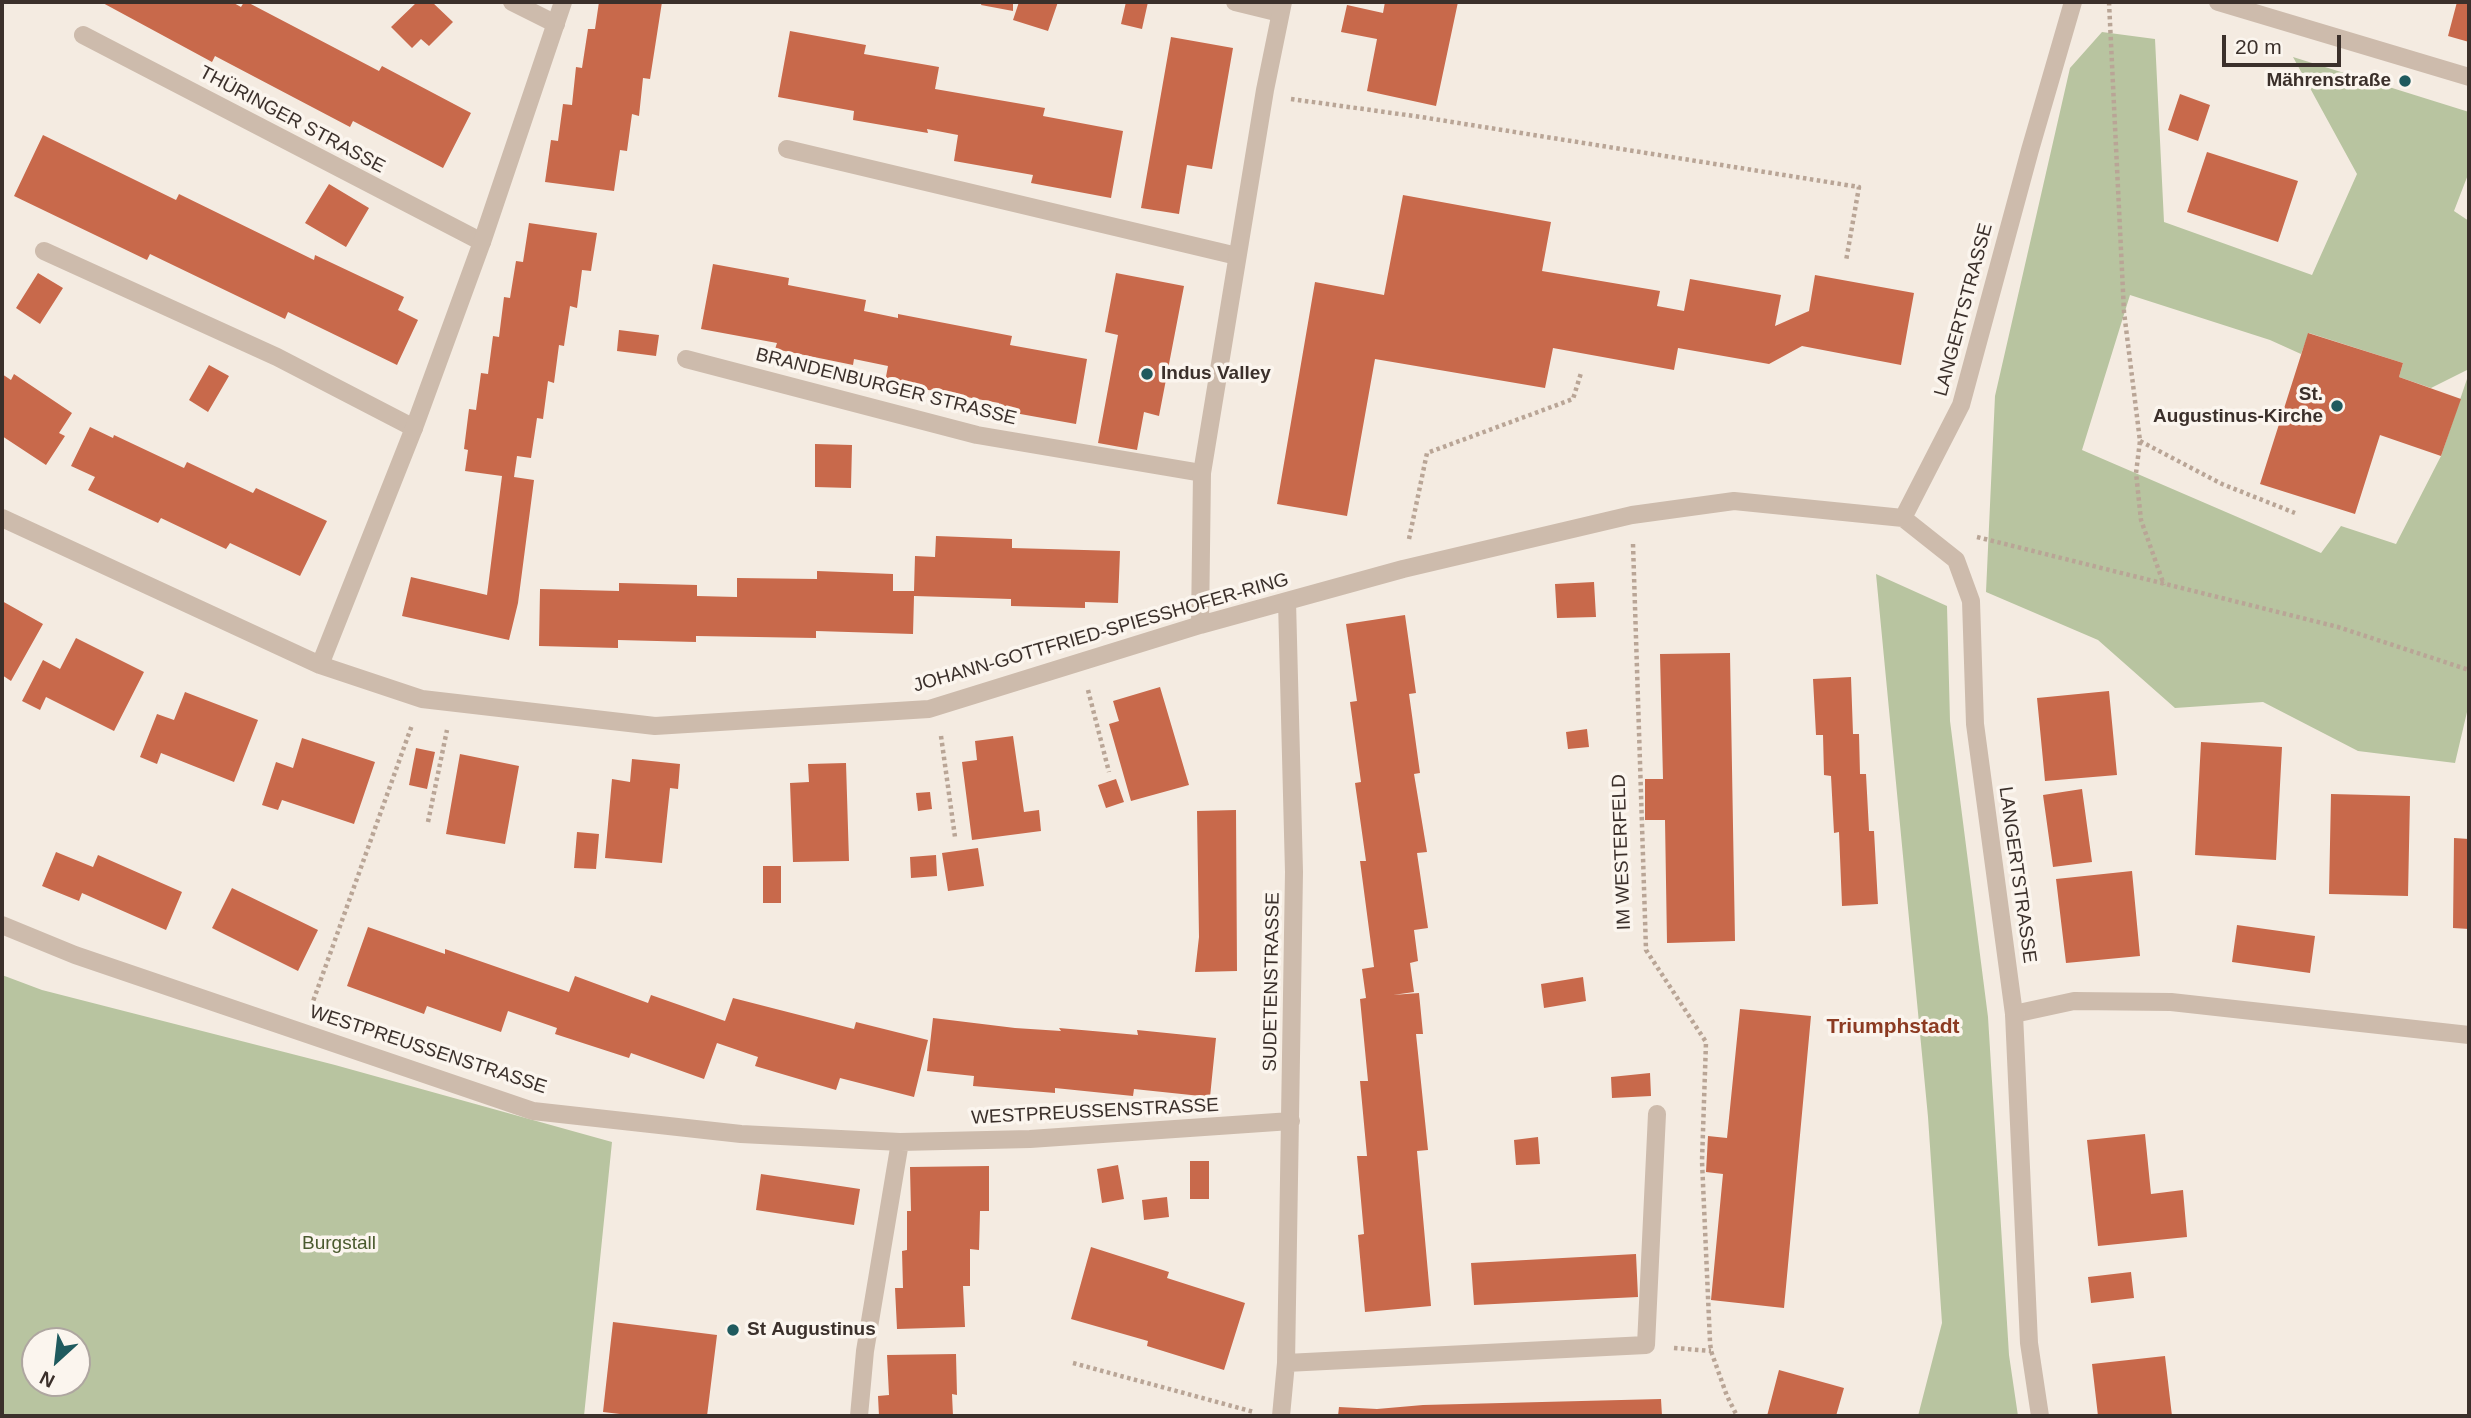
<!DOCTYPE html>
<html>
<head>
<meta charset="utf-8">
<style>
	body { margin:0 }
	#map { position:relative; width:2471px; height:1418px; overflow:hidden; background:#f4ebe1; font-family:Helvetica,sans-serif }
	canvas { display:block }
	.frame { position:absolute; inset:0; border:4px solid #3b302b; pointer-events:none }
	.north { position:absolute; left:21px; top:1327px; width:70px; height:70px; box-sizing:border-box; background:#fbf5ee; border:2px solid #aea6a0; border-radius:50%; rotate:207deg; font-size:19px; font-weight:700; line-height:28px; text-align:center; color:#3b302b }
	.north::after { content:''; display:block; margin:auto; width:24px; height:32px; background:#1f5a5e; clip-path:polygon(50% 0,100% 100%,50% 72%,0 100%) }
	.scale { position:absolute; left:2222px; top:35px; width:119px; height:32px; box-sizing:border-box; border:4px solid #3b302b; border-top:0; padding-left:9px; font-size:21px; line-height:24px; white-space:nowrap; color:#3b302b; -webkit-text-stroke:5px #fbf5ee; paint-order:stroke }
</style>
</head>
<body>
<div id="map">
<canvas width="2471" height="1418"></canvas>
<div class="frame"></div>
<div class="north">N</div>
<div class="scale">20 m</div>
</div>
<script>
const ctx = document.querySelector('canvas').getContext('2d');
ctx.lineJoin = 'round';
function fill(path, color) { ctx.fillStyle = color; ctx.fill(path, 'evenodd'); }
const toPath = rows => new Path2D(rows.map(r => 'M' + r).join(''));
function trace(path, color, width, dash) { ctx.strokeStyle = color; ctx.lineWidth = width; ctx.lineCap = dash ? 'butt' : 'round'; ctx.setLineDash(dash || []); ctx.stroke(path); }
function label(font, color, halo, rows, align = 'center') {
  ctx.font = font + ' Helvetica,sans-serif'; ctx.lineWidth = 7; ctx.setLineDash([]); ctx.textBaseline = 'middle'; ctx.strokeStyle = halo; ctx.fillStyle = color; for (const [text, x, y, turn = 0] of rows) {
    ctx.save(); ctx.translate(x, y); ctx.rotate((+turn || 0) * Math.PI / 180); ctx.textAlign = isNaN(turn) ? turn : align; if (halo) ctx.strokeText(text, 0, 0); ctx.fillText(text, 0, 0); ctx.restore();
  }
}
fill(toPath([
	[2102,32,2155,39,2164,222,2312,275,2357,174,2293,57,2469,112,2469,172,2454,211,2469,221,2469,369,2431,388,2399,377,2403,363,2309,333,2301,354,2270,340,2130,295,2082,450,2321,553,2341,526,2396,544,2441,456,2467,379,2469,379,2469,712,2467,712,2455,763,2358,751,2263,702,2175,708,2098,640,1986,592,1995,396,2070,68],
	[1876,574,1947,606,1950,721,1988,1017,2009,1355,2018,1416,1918,1416,1942,1323,1928,1117],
	[2,975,42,990,335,1065,612,1142,584,1416,2,1416],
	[77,1341,77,1383,35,1383,35,1341]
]), '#b8c4a0');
fill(toPath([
	[101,2,232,2,241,7,244,2,247,2,379,71,382,66,471,113,443,168,353,121,350,127,215,56,212,62],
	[417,2,432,2,453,22,429,46,421,39,412,48,391,27],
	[599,2,662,2,650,79,643,78,639,116,632,114,627,151,620,150,614,191,545,182,551,140,558,141,563,104,572,105,576,67,582,68,588,29,595,29],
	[982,2,1013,2,1013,11,981,5],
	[1019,2,1058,2,1048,31,1013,20],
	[1126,2,1148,2,1142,29,1121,24],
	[1385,2,1458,2,1436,106,1367,91,1377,39,1341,32,1347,5,1383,13],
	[2457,2,2469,2,2469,42,2448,36],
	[790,31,866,45,864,54,939,67,935,89,1045,108,1043,116,1123,131,1111,198,1031,183,1033,175,954,161,958,135,927,129,928,133,853,120,854,111,778,97],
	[1171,37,1233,48,1212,169,1187,165,1179,214,1141,208],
	[2180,94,2210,105,2198,141,2168,130],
	[43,135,176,200,179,194,314,260,315,255,404,297,398,310,418,320,397,365,288,312,285,319,150,254,147,260,14,196],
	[2207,152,2298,181,2278,242,2187,212],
	[329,184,369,208,346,247,305,223],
	[1403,195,1551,222,1542,271,1660,291,1657,306,1684,311,1690,279,1781,295,1775,326,1809,311,1815,275,1914,293,1901,365,1802,346,1769,364,1678,348,1674,370,1553,348,1545,388,1375,359,1347,516,1277,504,1315,282,1384,295],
	[529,223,597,233,591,271,582,270,577,308,570,306,564,346,559,345,554,383,548,381,543,419,537,418,531,458,517,456,514,477,534,480,518,603,509,640,402,616,411,577,487,595,502,476,465,471,468,450,464,449,469,409,476,410,481,373,488,374,493,336,499,337,504,297,510,298,516,261,523,262],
	[713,264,789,278,788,285,866,300,864,311,898,318,898,314,1012,336,1010,345,1087,359,1076,424,998,410,999,403,885,382,888,366,854,359,853,365,775,349,777,343,701,329],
	[38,273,63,288,40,324,16,308],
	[1116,273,1184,286,1159,416,1144,412,1137,450,1098,443,1118,335,1105,332],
	[619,330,659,335,656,356,617,351],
	[2308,333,2403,363,2399,377,2461,399,2441,456,2380,435,2355,514,2260,484],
	[209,365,229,376,208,412,189,400],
	[2,374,11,380,14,374,72,413,59,433,65,436,46,465,2,436],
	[90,427,113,438,114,435,184,468,187,462,253,493,256,488,327,521,300,576,230,543,226,549,161,518,158,523,88,490,95,477,71,466],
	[815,444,852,445,851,488,815,487],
	[936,536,1012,539,1012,548,1120,551,1118,603,1085,602,1085,608,1011,606,1011,599,914,596,913,634,816,631,816,638,696,636,696,642,618,640,618,648,539,646,540,589,619,591,619,583,697,585,697,596,737,597,737,578,817,579,817,571,893,574,893,591,914,591,915,556,935,557],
	[1594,582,1596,617,1557,618,1555,584],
	[2,601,43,624,11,681,2,675],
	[1405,615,1416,693,1409,694,1420,773,1414,774,1427,852,1417,853,1428,928,1414,930,1418,961,1410,963,1414,992,1393,995,1419,993,1423,1034,1416,1034,1428,1150,1417,1151,1431,1306,1365,1312,1358,1235,1364,1234,1357,1156,1367,1156,1360,1081,1368,1081,1360,999,1366,998,1362,969,1374,967,1360,861,1366,861,1355,783,1361,782,1350,702,1357,701,1346,624],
	[76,638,144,672,114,731,46,697,40,710,22,701,43,660,60,669],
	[1730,653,1735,941,1667,943,1665,820,1645,820,1645,779,1663,779,1660,654],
	[1851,677,1853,734,1859,734,1860,774,1866,774,1869,831,1874,831,1878,904,1842,906,1839,832,1834,833,1831,776,1824,775,1823,735,1816,735,1813,679],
	[1160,687,1189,785,1131,801,1109,724,1119,721,1113,701],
	[2109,691,2117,775,2045,781,2037,698],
	[185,692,258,720,234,782,161,753,157,764,140,757,157,714,174,720],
	[1587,729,1589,747,1568,749,1566,732],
	[1013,736,1024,812,1039,810,1041,831,972,840,962,762,977,760,975,741],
	[302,738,375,762,354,824,282,800,278,810,262,805,276,762,293,768],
	[2201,742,2282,747,2276,860,2195,855],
	[416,748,435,752,427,789,409,785],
	[460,754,519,766,505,844,446,834],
	[632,759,680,764,678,789,670,788,662,863,605,858,612,779,630,782],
	[846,763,849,861,793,862,790,783,809,782,808,764],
	[1116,779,1124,802,1106,808,1098,785],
	[2082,789,2092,862,2053,867,2043,795],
	[930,792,932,809,918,811,916,793],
	[2331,794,2410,796,2408,896,2329,894],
	[1236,810,1237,971,1195,972,1199,937,1197,811],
	[577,832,599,834,596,869,574,868],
	[2454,838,2469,839,2469,929,2453,928],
	[978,848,984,886,948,891,942,853],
	[56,852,93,867,98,855,182,892,166,930,82,893,79,901,42,886],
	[936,855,937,876,911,878,910,857],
	[763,866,781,866,781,903,763,903],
	[2132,871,2140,956,2066,963,2056,879],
	[232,888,318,930,298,971,212,928],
	[2237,925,2315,936,2310,973,2232,962],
	[368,927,445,954,445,949,569,992,575,976,648,1003,651,995,725,1021,733,998,854,1029,856,1022,928,1040,914,1097,840,1078,836,1090,755,1066,758,1057,717,1043,704,1079,631,1053,629,1058,555,1034,557,1028,508,1011,501,1032,427,1006,424,1014,347,986],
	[1583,977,1586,1001,1544,1008,1541,984],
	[1740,1009,1811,1016,1784,1308,1711,1300,1723,1174,1706,1172,1708,1136,1727,1138],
	[933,1018,1015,1028,1061,1031,1059,1028,1138,1035,1137,1030,1216,1038,1210,1097,1134,1089,1133,1096,1055,1088,1055,1093,973,1086,974,1076,927,1071],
	[1650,1073,1651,1096,1612,1098,1611,1077],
	[2145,1134,2151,1194,2183,1190,2187,1237,2098,1246,2087,1140],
	[1538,1137,1540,1164,1516,1165,1514,1140],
	[1190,1161,1209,1161,1209,1199,1190,1199],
	[1118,1165,1124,1199,1102,1203,1097,1169],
	[989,1166,989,1211,980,1211,979,1250,970,1249,970,1286,963,1286,965,1327,897,1329,895,1288,903,1288,902,1251,907,1250,907,1211,911,1211,910,1167],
	[761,1174,860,1189,854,1225,756,1210],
	[1167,1197,1169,1217,1144,1220,1142,1200],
	[1091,1247,1169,1272,1167,1278,1245,1303,1224,1370,1147,1346,1148,1341,1071,1319],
	[1636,1254,1638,1297,1474,1305,1471,1263],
	[2131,1272,2134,1298,2091,1303,2088,1277],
	[613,1322,717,1335,707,1416,637,1416,603,1412],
	[956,1354,957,1395,952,1394,953,1416,879,1416,878,1396,889,1395,887,1355],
	[2165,1356,2172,1416,2098,1416,2092,1364],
	[1779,1370,1844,1388,1836,1416,1767,1416],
	[1661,1399,1662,1416,1338,1416,1339,1407,1377,1409,1423,1405]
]), '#c8694b');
trace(toPath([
	[2109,2,2124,312,2140,441,2136,473,2141,520,2164,585],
	[1291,99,1421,117,1859,187,1846,261],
	[2140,441,2222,484,2295,513],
	[1977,537,2338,627,2469,670],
	[1409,539,1427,453,1573,399,1581,373],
	[1633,544,1646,950,1706,1042,1702,1161,1710,1342,1711,1351,1727,1396,1737,1416],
	[1088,690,1109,772],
	[941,736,955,837],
	[428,822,447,730],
	[311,1007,412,725],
	[1674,1348,1711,1351],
	[1073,1363,1254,1412]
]), '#b9a596', 4.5, [3.5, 3.5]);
trace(toPath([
	[512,2,556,24],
	[1235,2,1280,13],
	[83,35,482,242],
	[787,149,1237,256],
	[44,251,277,357,414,428],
	[686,359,977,435,1202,473],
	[2014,1014,2074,1001,2171,1002,2469,1035]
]), '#cdbbac', 18);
trace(toPath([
	[2218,2,2469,77],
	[2,518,320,665,422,699,655,726,929,709,1200,625,1403,569,1632,515,1734,501,1903,518],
	[1903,518,1956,560,1971,601,1975,724,2014,1014,2029,1343,2040,1416],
	[1903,518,1961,405,2030,150,2073,2],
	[1200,625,1202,473,1265,90,1283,2],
	[320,665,414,428,482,242,563,2],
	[2,925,75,955,533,1111,741,1134,900,1142,1030,1139,1291,1121],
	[1286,1363,1646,1345,1657,1114],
	[859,1416,865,1351,900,1142],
	[1281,1416,1286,1363,1294,872,1287,601]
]), '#cdbbac', 18);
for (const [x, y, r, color] of [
	[2405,81,7,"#1f5a5e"],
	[1147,374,7,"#1f5a5e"],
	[2337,406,7,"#1f5a5e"],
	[733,1330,7,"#1f5a5e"]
]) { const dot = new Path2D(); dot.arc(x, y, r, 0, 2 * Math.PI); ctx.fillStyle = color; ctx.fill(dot); trace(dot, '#fbf5ee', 2.5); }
label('bold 19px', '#3b302b', '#fbf5ee', [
	["Mährenstraße",2391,81],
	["Indus Valley",1161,374,"left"],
	["St.",2323,395],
	["Augustinus-Kirche",2323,417],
	["St Augustinus",747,1330,"left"]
], 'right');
label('19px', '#3b302b', '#fbf5ee', [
	["THÜRINGER STRASSE",292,120,28],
	["LANGERTSTRASSE",1964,310,-75],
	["BRANDENBURGER STRASSE",886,387,14],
	["JOHANN-GOTTFRIED-SPIESSHOFER-RING",1101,633,-16],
	["IM WESTERFELD",1622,852,-92],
	["LANGERTSTRASSE",2017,875,82],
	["SUDETENSTRASSE",1272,982,-89],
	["WESTPREUSSENSTRASSE",428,1050,18],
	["WESTPREUSSENSTRASSE",1095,1112,-3]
]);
label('19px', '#4a5a2e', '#fbf5ee', [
	["Burgstall",339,1244]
]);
label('bold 21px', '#8c3b22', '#fbf5ee', [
	["Triumphstadt",1893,1027]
]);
</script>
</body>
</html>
